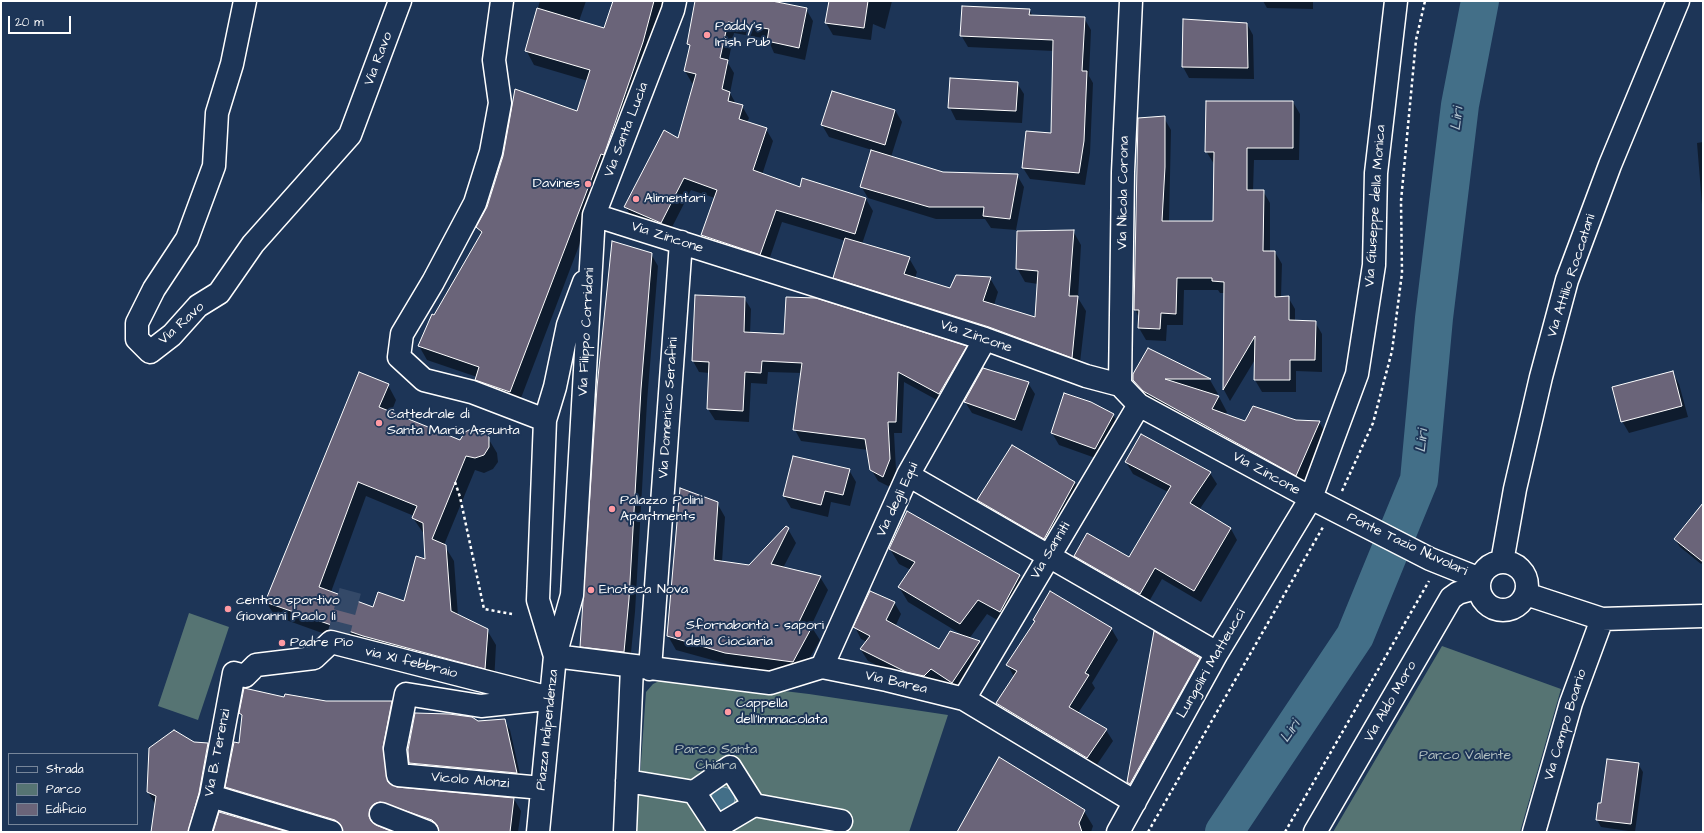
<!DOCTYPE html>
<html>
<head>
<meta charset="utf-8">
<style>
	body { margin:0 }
	#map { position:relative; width:1704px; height:833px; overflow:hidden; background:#1d3557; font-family:"Architects Daughter",sans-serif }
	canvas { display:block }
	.frame { position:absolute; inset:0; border:2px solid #fff; pointer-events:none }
	.legend { position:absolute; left:8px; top:753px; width:130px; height:72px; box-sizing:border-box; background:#1d3557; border:1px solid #77869a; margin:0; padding:5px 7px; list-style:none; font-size:12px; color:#fff }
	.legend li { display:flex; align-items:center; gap:8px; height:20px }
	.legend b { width:20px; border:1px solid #77869a }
	.scale { position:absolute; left:8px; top:16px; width:63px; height:18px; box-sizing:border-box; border:2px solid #fff; border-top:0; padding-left:5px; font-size:12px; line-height:14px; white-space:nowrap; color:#fff; -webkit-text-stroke:3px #1d3557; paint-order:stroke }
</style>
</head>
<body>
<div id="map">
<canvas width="1704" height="833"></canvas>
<div class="frame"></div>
<ul class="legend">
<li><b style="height:5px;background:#1d3557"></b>Strada</li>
<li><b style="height:11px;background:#567473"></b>Parco</li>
<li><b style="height:11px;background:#6a6479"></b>Edificio</li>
</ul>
<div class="scale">20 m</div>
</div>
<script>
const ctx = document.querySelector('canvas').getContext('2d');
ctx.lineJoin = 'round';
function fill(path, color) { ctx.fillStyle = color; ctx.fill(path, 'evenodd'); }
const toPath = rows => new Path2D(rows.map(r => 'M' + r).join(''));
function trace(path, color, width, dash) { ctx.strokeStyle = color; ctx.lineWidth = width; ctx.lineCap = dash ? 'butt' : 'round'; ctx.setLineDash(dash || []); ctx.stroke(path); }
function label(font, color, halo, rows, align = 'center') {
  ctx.font = font + ' "Architects Daughter",sans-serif'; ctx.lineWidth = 4; ctx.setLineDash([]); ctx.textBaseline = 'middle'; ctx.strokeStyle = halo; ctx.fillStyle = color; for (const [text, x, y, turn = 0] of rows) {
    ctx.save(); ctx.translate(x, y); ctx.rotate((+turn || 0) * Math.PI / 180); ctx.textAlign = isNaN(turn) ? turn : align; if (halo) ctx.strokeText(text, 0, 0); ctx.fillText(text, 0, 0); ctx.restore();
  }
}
fill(toPath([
	[189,613,229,627,198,720,158,706],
	[1442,646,1561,689,1520,832,1333,832],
	[667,677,809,694,948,715,909,832,636,832,646,692,653,684]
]), '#567473');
const water = toPath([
	'711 799a12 12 0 1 1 24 0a12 12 0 1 1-24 0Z'
]);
fill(water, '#436f88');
trace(water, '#8ea9b8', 1);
fill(toPath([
	[540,1,586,1,579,21,605,29,614,1,666,1,609,167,518,406,484,394,476,380,477,377,427,360,419,346,482,235,477,227,488,207,504,156,577,112,588,81,534,65,526,50],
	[696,1,774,1,806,9,813,21,805,60,774,53,768,39,734,33,728,63,734,73,730,93,736,104,742,106,749,118,747,123,766,129,773,141,762,175,801,188,803,180,866,199,873,211,862,244,909,258,917,272,915,278,950,289,990,278,998,292,994,305,1036,318,1038,284,1025,282,1017,268,1073,231,1081,245,1078,298,1086,311,1079,371,842,291,834,278,846,241,782,222,767,266,709,246,702,234,715,198,691,190,668,235,632,219,626,207,679,139,694,84,692,83,685,71,690,48,688,44],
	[830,1,892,1,885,29,873,24,871,40,833,35,826,23],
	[1263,1,1313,1,1313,9,1267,8],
	[1029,10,1033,16,1084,18,1091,30,1089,76,1093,83,1090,153,1085,185,1030,179,1023,168,1052,134,1054,51,968,47,961,35],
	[1247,24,1253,35,1254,79,1189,78,1183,67],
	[951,79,1017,83,1024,94,1022,123,956,120,950,108],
	[832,92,895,110,902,122,891,157,943,173,1017,175,1024,187,1016,230,991,228,985,219,936,219,868,198,861,186,872,150,829,137,822,125],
	[1293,102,1300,114,1299,160,1254,160,1253,191,1263,191,1270,203,1270,252,1275,252,1282,264,1281,297,1288,297,1295,309,1295,322,1315,322,1322,334,1322,372,1296,371,1296,392,1262,392,1255,380,1256,358,1230,401,1224,390,1225,293,1220,293,1218,290,1184,290,1183,325,1167,325,1166,341,1146,340,1139,328,1139,318,1135,309,1164,118,1171,130,1169,222,1214,222,1214,164,1206,151],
	[1703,142,1703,217,1697,143],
	[651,254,658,266,647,402,635,612,630,663,588,658,581,646],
	[744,298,751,309,750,334,966,347,972,358,946,405,904,382,902,433,894,433,896,470,890,487,878,481,871,469,868,450,801,441,795,430,802,373,768,372,767,384,751,383,749,422,715,420,708,409,710,373,699,372,693,361],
	[1148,349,1210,380,1218,394,1213,394,1219,397,1227,412,1225,415,1245,422,1296,421,1319,422,1328,437,1305,491,1143,396,1134,380],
	[1672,372,1679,384,1688,417,1629,433,1622,421],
	[1028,383,1035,394,1022,431,972,413,965,402],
	[388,385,396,400,391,413,460,441,488,438,497,453,498,462,493,469,484,473,475,470,444,545,454,561,458,616,487,630,496,645,494,683,372,651,275,616,266,602],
	[366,496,414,516,413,518,424,534,426,561,405,602,373,608,331,592],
	[1113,415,1120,426,1101,460,1059,445,1052,433],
	[1012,446,1075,483,1081,494,1050,550,985,512,978,500],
	[793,457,849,470,856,482,850,506,831,502,828,517,791,508,784,496],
	[1126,462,1210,473,1217,484,1199,510,1231,529,1237,540,1201,602,1162,579,1147,605,1082,568,1075,556,1129,558,1168,492,1133,474],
	[717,503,725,517,722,562,749,566,788,529,796,543,783,568,820,577,828,590,811,626,820,640,800,675,734,666,676,650,668,636],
	[1703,518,1703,562,1701,564,1680,547,1675,539],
	[890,549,1019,576,1028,591,1009,627,987,614,969,639,979,642,986,654,959,694,938,680,931,688,914,683,868,661,861,650,867,642,861,639,855,627,894,602,901,614,895,627,939,651,964,636,908,602,899,587,911,570,899,564],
	[1036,621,1111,628,1118,640,1092,683,1095,688,1078,713,1106,730,1113,741,1094,769,1003,715,997,703,1014,677,1008,665],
	[1199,658,1206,670,1135,794,1128,782],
	[285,698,326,702,391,702,398,715,389,763,392,787,514,799,521,811,518,832,438,832,393,815,376,823,376,826,390,832,342,832,234,800,226,787,240,745,243,718,240,713],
	[504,720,510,730,522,783,416,774,410,763,409,750,477,722],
	[194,743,208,744,215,757,198,832,152,832,155,804,148,792],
	[999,758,1084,811,1093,826,1091,832,958,832],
	[1638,764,1643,772,1635,832,1601,827,1597,820,1602,804]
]), '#0007');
trace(toPath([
	[1224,832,1355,636,1419,480,1434,318,1460,105,1480,1]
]), '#436f88', 38);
const building = toPath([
	[613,1,654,1,643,42,604,155,601,154,510,392,475,380,479,367,418,346,432,314,434,315,482,232,476,227,487,207,503,156,515,89,577,111,590,70,525,51,537,8,604,28,613,1],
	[695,1,772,1,807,8,799,48,767,41,769,29,728,22,720,58,728,60,722,89,730,92,728,101,743,105,739,119,767,128,753,170,800,187,802,178,866,198,855,234,776,210,760,255,755,253,701,235,717,190,684,178,661,223,624,207,664,130,678,138,696,74,684,71,690,45,687,44,695,1],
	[829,1,868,1,864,28,825,23,829,1],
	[962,6,1030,9,1029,15,1085,17,1082,71,1087,71,1084,141,1079,173,1022,168,1026,131,1051,133,1053,40,960,36,962,6],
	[1183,19,1247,23,1248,68,1182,67,1183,19],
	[950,78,1018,82,1016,111,948,108,950,78],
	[832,91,895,110,885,145,821,125,832,91],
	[1206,101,1293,101,1293,148,1247,148,1247,190,1264,190,1263,251,1275,251,1275,297,1289,296,1289,320,1316,321,1315,360,1290,360,1290,380,1254,380,1255,336,1223,390,1224,282,1212,281,1212,278,1177,278,1176,314,1161,313,1160,329,1138,328,1139,310,1134,310,1138,118,1165,116,1165,167,1162,221,1213,221,1214,152,1205,152,1206,101],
	[871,150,943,172,1018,174,1010,219,983,216,984,207,929,207,860,187,871,150],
	[1074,230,1069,296,1078,296,1072,358,989,327,833,278,845,238,910,257,904,274,950,288,956,275,991,277,983,301,1035,317,1038,271,1016,269,1017,231,1074,230],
	[612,241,652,253,641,389,629,599,624,652,580,647,597,387,612,241],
	[695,295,745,297,744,332,784,334,786,297,816,298,967,346,939,394,898,372,896,422,888,422,890,459,883,477,870,470,865,439,793,430,802,363,762,361,761,373,745,372,743,411,707,409,709,362,692,361,695,295],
	[1148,348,1211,379,1165,379,1219,396,1212,409,1245,421,1253,406,1296,420,1320,421,1296,476,1143,391,1133,380,1133,374,1148,348],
	[983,368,1029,382,1015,420,964,402,983,368],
	[1673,371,1682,406,1621,422,1612,387,1673,371],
	[359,372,389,384,379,407,460,440,465,432,473,428,483,430,489,437,489,447,484,455,475,458,466,456,432,539,446,545,451,611,488,629,485,669,363,636,265,602,359,372],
	[358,482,417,506,412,518,423,523,425,559,416,556,404,601,378,592,373,607,319,587,358,482],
	[1064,393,1091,402,1114,414,1095,449,1051,433,1064,393],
	[1141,434,1211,472,1190,503,1231,528,1194,591,1155,568,1140,594,1074,556,1087,533,1129,557,1171,486,1125,462,1141,434],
	[1012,445,1075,482,1044,539,977,500,1012,445],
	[793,456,850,469,843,495,825,491,821,505,783,496,793,456],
	[680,488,718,502,714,560,749,565,786,526,789,528,771,564,821,576,798,624,813,625,793,662,725,653,667,636,680,488],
	[1703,503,1703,562,1674,539,1703,503],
	[907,511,1020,575,1000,612,978,600,960,624,898,587,915,562,889,549,907,511],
	[870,591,895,602,886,620,939,649,950,631,980,641,952,683,931,669,924,676,906,672,860,649,870,636,853,627,870,591],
	[1050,591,1112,628,1085,673,1089,675,1069,707,1107,729,1087,758,996,703,1017,671,1006,665,1035,621,1033,620,1050,591],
	[1154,631,1200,658,1130,784,1127,782,1154,631],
	[244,688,284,697,285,694,326,701,392,701,383,747,388,782,397,787,514,798,510,832,439,832,437,825,432,820,380,802,374,804,370,809,369,816,371,821,376,825,393,832,343,832,340,824,335,820,225,787,234,742,239,743,242,715,239,713,244,688],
	[415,713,449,714,472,717,478,721,505,719,517,773,409,763,408,750,415,713],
	[174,730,194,742,208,743,199,793,188,832,151,832,156,796,147,792,149,748,174,730],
	[999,757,1085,810,1079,823,1082,832,957,832,999,757],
	[1607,759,1639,763,1631,824,1596,820,1598,803,1601,803,1607,759],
	[219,812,288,832,213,832,219,812]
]);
fill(building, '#6a6479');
trace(building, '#fff', 1);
trace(toPath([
	[336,644,351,588]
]), '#344968', 22, [22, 11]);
const minor = toPath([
	[245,1,232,64,217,113,214,166,187,239,154,289,137,323,137,339,150,352,172,335,198,306,219,293,253,244,350,135,400,1],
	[502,1,494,60,500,103,491,152,475,203,433,282,402,334,399,357,424,380,472,392,545,420],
	[594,215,985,339,1086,376,1120,385,1139,405,1311,498,1430,559,1480,579],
	[1120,385,1123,172,1131,1],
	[908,475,1217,653],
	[1502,562,1515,489,1541,377,1567,280,1610,165,1678,1],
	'1479 586a24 24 0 1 1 48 0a24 24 0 1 1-48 0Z',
	[1526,594,1602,619,1703,616],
	[555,656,770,683,822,667,887,680,964,699,1135,802],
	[555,656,538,600,545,420,555,387,568,325,584,282],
	[822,667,908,475,985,339],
	[650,669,681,242],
	[964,699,1139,405],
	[537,700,481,706,406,694,395,749,398,775,542,788],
	[627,781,694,792,730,767,754,805],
	[694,792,717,827,754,805,841,821],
	[211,796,331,832],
	[381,814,427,832],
	[200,832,211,796,234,673,245,676,256,665,314,658,331,642,550,698],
	[538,832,555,656,572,595,594,215,673,10,675,1],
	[625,832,632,667],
	[1118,832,1217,653,1311,498,1357,374,1374,265,1376,173,1396,1],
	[1315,832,1451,598,1458,593,1479,587],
	[1534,832,1571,703,1602,619]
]);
trace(minor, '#fff', 25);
trace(toPath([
	[455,482,460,497,484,609,512,614],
	[1342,491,1373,423,1392,351,1402,273,1401,201,1416,40,1425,1],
	[1148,832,1323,527],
	[1285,832,1429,581]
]), '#fff', 2.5, [3, 3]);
trace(minor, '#1d3557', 22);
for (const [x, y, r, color] of [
	[707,35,4,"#ff9aa2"],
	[588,184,4,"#ff9aa2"],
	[636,199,4,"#ff9aa2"],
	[379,423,4,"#ff9aa2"],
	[612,509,4,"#ff9aa2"],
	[591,590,4,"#ff9aa2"],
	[228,609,4,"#ff9aa2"],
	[678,634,4,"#ff9aa2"],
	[282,643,4,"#ff9aa2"],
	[728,712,4,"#ff9aa2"]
]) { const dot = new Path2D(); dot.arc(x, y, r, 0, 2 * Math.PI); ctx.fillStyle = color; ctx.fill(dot); trace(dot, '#1d3557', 1.5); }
label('14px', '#fff', '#1d3557', [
	["Paddy's",715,27],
	["Irish Pub",715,43],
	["Davines",580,184,"right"],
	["Alimentari",644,199],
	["Cattedrale di",387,415],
	["Santa Maria Assunta",387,431],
	["Palazzo Polini",620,501],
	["Apartments",620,517],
	["Enoteca Nova",599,590],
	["centro sportivo",236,601],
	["Giovanni Paolo Ii",236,617],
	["Sfornabontà - sapori",686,626],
	["della Ciociaria",686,642],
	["Padre Pio",290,643],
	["Cappella",736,704],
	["dell'Immacolata",736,720]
], 'left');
label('14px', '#fff', '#1d3557', [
	["Via Ravo",379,59,-69],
	["Via Santa Lucia",627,130,-69],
	["Via Nicola Corona",1124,193,-89],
	["Via Giuseppe della Monica",1376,206,-86],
	["Via Zincone",667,238,18],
	["Via Attilio Roccatani",1572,276,-72],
	["Via Ravo",182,324,-42],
	["Via Filippo Corridoni",587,332,-87],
	["Via Zincone",976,337,19],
	["Via Domenico Serafini",669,408,-86],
	["Via Zincone",1266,474,29],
	["Via degli Equi",898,500,-65],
	["Ponte Tazio Nuvolari",1407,545,25],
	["Via Sanniti",1051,551,-59],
	["via XI febbraio",411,663,14],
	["Lungoliri Matteucci",1212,664,-60],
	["Via Barea",896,683,13],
	["Via Aldo Moro",1391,702,-60],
	["Via Campo Boario",1566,725,-73],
	["Piazza Indipendenza",548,730,-84],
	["Via B. Terenzi",218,753,-79],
	["Vicolo Alonzi",470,781,5]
]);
label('14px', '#b3c0c0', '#1d3557', [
	["Parco Santa",716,750],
	["Chiara",716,766],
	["Parco Valente",1465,756]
]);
label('italic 15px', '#b4c5cf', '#1d3557', [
	["Liri",1458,119,-83],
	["Liri",1423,441,-85],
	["Liri",1291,732,-56]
]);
</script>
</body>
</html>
